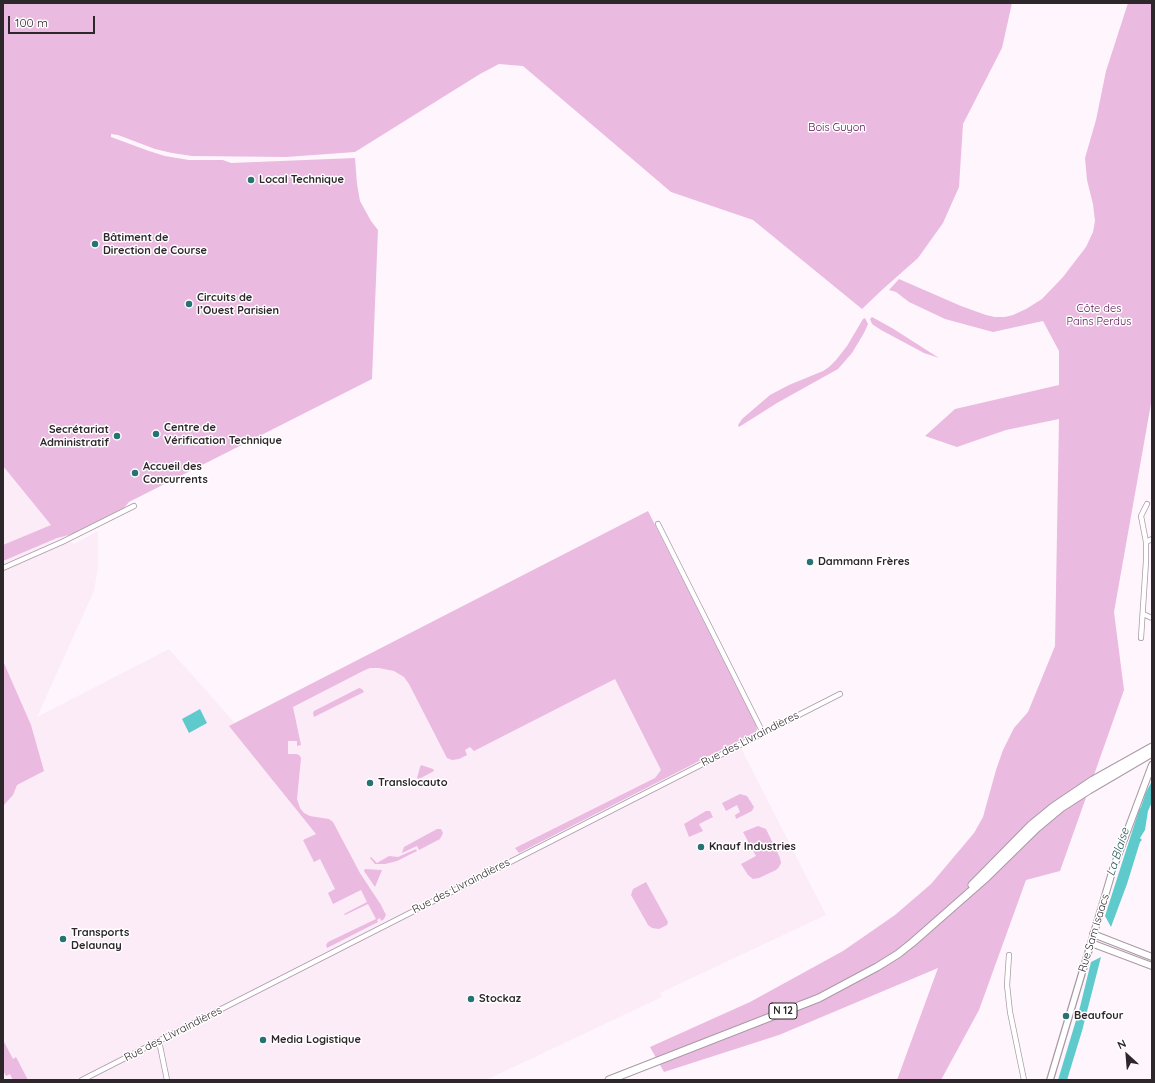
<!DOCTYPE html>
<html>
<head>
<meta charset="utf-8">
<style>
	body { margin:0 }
	#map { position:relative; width:1155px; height:1083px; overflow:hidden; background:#fef6fc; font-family:Quicksand,sans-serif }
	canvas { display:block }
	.frame { position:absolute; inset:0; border:4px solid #2d262b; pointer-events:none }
	.north { position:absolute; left:1107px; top:1035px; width:40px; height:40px; -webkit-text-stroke:3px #fff; paint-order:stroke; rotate:334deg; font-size:11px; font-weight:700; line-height:16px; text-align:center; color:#2d262b }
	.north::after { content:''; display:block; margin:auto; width:14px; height:18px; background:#2d262b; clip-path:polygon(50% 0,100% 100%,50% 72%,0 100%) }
	.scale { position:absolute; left:8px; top:16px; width:87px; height:18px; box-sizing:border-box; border:2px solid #2d262b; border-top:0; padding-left:5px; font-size:12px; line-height:14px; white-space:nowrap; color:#2d262b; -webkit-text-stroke:3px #fff; paint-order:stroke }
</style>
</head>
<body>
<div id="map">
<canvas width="1155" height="1083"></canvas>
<div class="frame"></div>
<div class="north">N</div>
<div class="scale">100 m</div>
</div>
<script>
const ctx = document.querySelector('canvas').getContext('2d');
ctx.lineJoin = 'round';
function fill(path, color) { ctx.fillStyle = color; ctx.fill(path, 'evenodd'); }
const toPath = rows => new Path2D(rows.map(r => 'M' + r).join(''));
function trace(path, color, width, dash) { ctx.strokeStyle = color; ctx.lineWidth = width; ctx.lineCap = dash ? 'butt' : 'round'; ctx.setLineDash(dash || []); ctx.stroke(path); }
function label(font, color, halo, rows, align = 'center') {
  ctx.font = font + ' Quicksand,sans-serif'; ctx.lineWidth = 3; ctx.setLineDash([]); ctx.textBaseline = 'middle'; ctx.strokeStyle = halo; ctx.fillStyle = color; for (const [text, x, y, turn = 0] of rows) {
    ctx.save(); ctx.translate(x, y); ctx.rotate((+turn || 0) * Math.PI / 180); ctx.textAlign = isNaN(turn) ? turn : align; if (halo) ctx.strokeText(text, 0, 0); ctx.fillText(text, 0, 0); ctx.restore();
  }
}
fill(toPath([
	[3,466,51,525,74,544,98,531,98,568,94,591,37,717,169,649,235,723,584,544,699,769,741,748,826,915,660,993,662,997,486,1080,3,1080]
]), '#fcecf8');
fill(toPath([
	[3,3,1012,3,1002,48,963,124,959,187,943,223,918,258,883,289,862,309,753,220,671,192,523,66,499,64,480,74,355,152,286,157,192,156,172,153,155,149,118,135,111,134,111,137,149,151,165,156,189,160,223,160,231,163,355,158,357,184,360,201,371,221,378,230,372,379,129,502,124,508,73,534,57,538,3,561,3,545,51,525,3,466],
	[1128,3,1152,3,1152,398,1114,612,1124,690,1060,871,1026,880,979,1010,941,1080,897,1080,938,968,779,1035,664,1072,650,1047,750,1002,843,951,895,915,931,884,974,833,983,817,996,770,1003,750,1014,728,1028,712,1055,646,1059,419,1006,430,957,447,925,436,955,409,1059,385,1059,351,1043,321,993,332,945,319,909,302,896,292,889,290,899,279,961,306,986,315,995,317,1005,317,1013,315,1026,309,1042,299,1063,277,1086,247,1093,232,1095,221,1093,204,1087,180,1085,158,1096,120,1106,71],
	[872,317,892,328,939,358,924,353,881,330,872,324,870,319],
	[865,318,868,324,864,333,852,353,838,369,777,403,739,427,738,425,742,419,770,395,789,385,823,371,829,367,836,360,847,346,863,319],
	[648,511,756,725,757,729,756,732,519,853,515,848,655,778,661,770,615,679,474,751,470,747,465,750,467,755,459,759,452,760,447,758,409,684,404,677,394,671,379,668,370,668,363,671,293,707,301,745,297,746,297,741,288,741,288,754,297,754,300,756,301,758,297,799,300,808,304,813,310,816,329,819,333,822,360,873,381,905,386,915,384,919,381,921,380,918,377,920,378,922,327,948,326,945,328,942,376,919,368,904,345,915,344,914,367,902,361,890,333,904,328,893,335,889,320,859,314,862,303,840,316,834,229,726],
	[3,661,31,725,44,771,17,785,13,795,3,806],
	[359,688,362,689,364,692,314,717,313,713,314,711],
	[421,765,433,769,434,771,419,779,417,778,420,767],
	[740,794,747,796,754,807,752,811,736,819,735,815,740,812,737,805,726,811,722,803],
	[706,811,710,811,713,817,699,824,703,831,689,837,684,824],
	[758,826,766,829,780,858,781,863,779,867,776,870,759,878,753,879,748,875,741,864,756,856,743,832],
	[437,829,441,829,443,833,440,839,419,850,417,846,402,853,404,847],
	[416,849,417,851,397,861,385,864,375,864,370,858,371,857,377,863,389,856,398,857],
	[365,869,382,870,375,887,364,871],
	[646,882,668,922,667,925,659,929,652,928,648,925,631,895,633,889],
	[3,1040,13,1059,16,1057,28,1080,13,1080,10,1074,6,1076,3,1070]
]), '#ebbae0');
fill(toPath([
	[200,709,207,723,189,733,182,719],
	[1152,781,1152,802,1148,811,1145,830,1140,838,1142,840,1140,842,1127,884,1111,927,1105,916,1139,810,1141,807,1146,792],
	[1101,957,1082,1031,1067,1080,1058,1080,1080,1007,1091,962]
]), '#5fcacc');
const minor = toPath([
	[658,524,763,733],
	[1146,542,1152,539],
	[3,568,62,542,134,506],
	[1143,614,1152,618],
	[1141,638,1146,561,1146,542,1141,516,1147,504],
	[1009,955,1007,985,1010,1012,1024,1080],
	[159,1041,167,1080],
	[82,1080,840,694]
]);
const tertiary = toPath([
	[1050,1080,1091,943]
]);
const secondary = toPath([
	[1152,765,1113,869,1091,943,1152,966],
	[1093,934,1152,957]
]);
const primary = toPath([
	[972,885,1031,825,1053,807,1093,780,1152,747],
	[609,1080,819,998,877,967,898,954,913,942,987,877,1037,828,1061,808,1089,790,1152,753]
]);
trace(minor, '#ab99a6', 6);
trace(tertiary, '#ab99a6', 8);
trace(secondary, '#ab99a6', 8);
trace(primary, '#ab99a6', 9);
trace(minor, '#fff', 4.5);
trace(tertiary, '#fff', 5.5);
trace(secondary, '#fff', 6);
trace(primary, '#fff', 7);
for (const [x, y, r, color] of [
	[251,180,4,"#277273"],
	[95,244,4,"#277273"],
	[189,304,4,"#277273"],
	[156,434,4,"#277273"],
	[117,436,4,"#277273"],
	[135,473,4,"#277273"],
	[810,562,4,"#277273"],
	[370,783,4,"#277273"],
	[701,847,4,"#277273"],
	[63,939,4,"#277273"],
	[471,999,4,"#277273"],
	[1066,1016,4,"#277273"],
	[263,1040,4,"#277273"]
]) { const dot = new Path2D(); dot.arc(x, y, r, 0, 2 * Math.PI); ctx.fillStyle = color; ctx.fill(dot); trace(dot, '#fff', 1.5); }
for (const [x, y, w] of [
	[783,1011,28]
]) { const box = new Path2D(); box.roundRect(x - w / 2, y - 8, w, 16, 3); ctx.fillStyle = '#fff'; ctx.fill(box); trace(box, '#2d262b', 1); }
label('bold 10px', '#2d262b', null, [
	["N 12",783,1011]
]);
label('11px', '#560c4d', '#fff', [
	["Bois Guyon",837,128],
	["Côte des",1099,309],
	["Pains Perdus",1099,322]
]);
label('bold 11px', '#2d262b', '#fff', [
	["Local Technique",259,180],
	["Bâtiment de",103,238],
	["Direction de Course",103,251],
	["Circuits de",197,298],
	["l’Ouest Parisien",197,311],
	["Centre de",164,428],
	["Vérification Technique",164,441],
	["Secrétariat",109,430,"right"],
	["Administratif",109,443,"right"],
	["Accueil des",143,467],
	["Concurrents",143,480],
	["Dammann Frères",818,562],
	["Translocauto",378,783],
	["Knauf Industries",709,847],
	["Transports",71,933],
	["Delaunay",71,946],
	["Stockaz",479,999],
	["Beaufour",1074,1016],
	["Media Logistique",271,1040]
], 'left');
label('11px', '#2d262b', '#fff', [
	["Rue des Livraindières",750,739,-27],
	["Rue des Livraindières",461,886,-27],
	["Rue Sam Isaacs",1094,933,-73],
	["Rue des Livraindières",173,1034,-27]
]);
label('italic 12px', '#2b5a5a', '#fff', [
	["La Blaise",1118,852,-72]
]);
</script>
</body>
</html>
